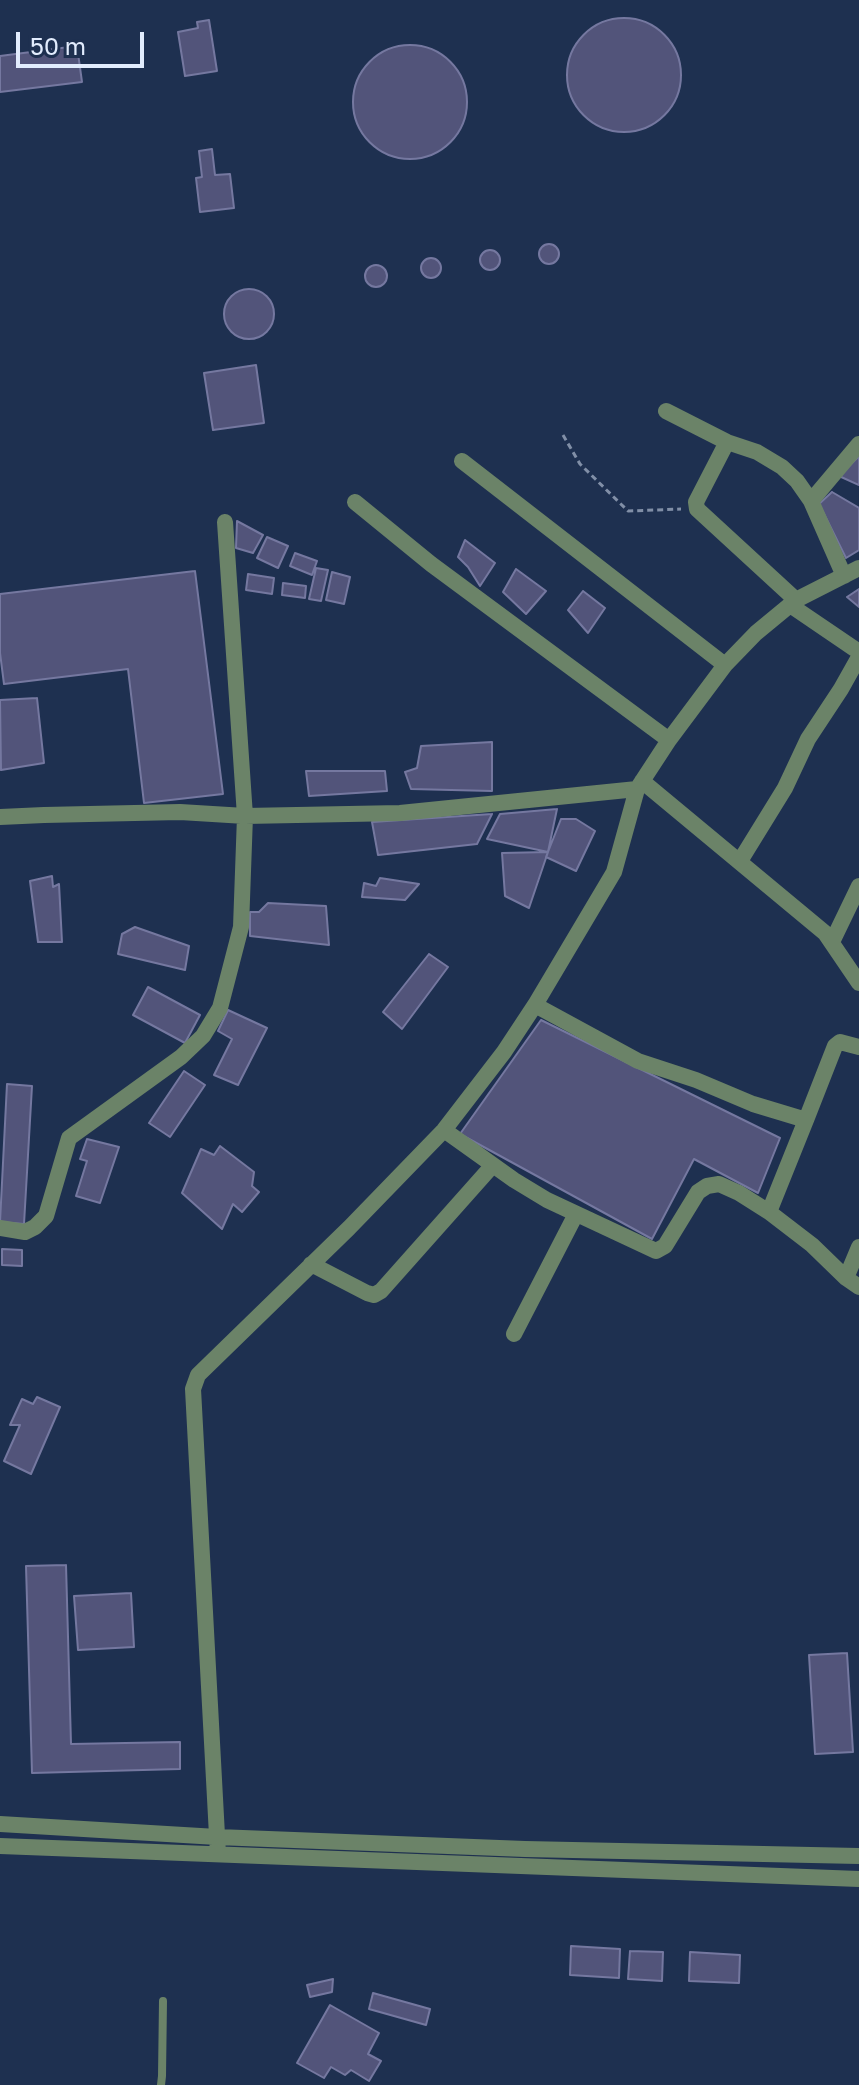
<!DOCTYPE html>
<html>
<head>
<meta charset="utf-8">
<style>
	body { margin:0 }
	#map { position:relative; width:859px; height:2085px; overflow:hidden; background:#1e3050; font-family:"Golos Text",sans-serif }
	canvas { display:block }
	.scale { position:absolute; left:16px; top:32px; width:128px; height:36px; box-sizing:border-box; border:4px solid #e2ecfd; border-top:0; padding-left:10px; font-size:24px; line-height:28px; white-space:nowrap; color:#e2ecfd; -webkit-text-stroke:6px #1e3050; paint-order:stroke }
</style>
</head>
<body>
<div id="map">
<canvas width="859" height="2085"></canvas>
<div class="scale">50 m</div>
</div>
<script>
const ctx = document.querySelector('canvas').getContext('2d');
ctx.lineJoin = 'round';
function fill(path, color) { ctx.fillStyle = color; ctx.fill(path, 'evenodd'); }
const toPath = rows => new Path2D(rows.map(r => 'M' + r).join(''));
function trace(path, color, width, dash) { ctx.strokeStyle = color; ctx.lineWidth = width; ctx.lineCap = dash ? 'butt' : 'round'; ctx.setLineDash(dash || []); ctx.stroke(path); }
const building = toPath([
	'567 75a57 57 0 1 1 114 0a57 57 0 1 1-114 0Z',
	[209,20,217,71,185,76,178,32,198,28,197,22,209,20],
	'353 102a57 57 0 1 1 114 0a57 57 0 1 1-114 0Z',
	[77,46,82,82,0,92,0,56,77,46],
	[212,149,215,175,230,174,234,208,200,212,196,178,202,177,199,151,212,149],
	'539 254a10 10 0 1 1 20 0a10 10 0 1 1-20 0Z',
	'480 260a10 10 0 1 1 20 0a10 10 0 1 1-20 0Z',
	'421 268a10 10 0 1 1 20 0a10 10 0 1 1-20 0Z',
	'365 276a11 11 0 1 1 22 0a11 11 0 1 1-22 0Z',
	'224 314a25 25 0 1 1 50 0a25 25 0 1 1-50 0Z',
	[256,365,264,423,213,430,204,373,256,365],
	[859,456,859,485,839,476,859,456],
	[832,492,859,508,859,550,846,558,819,504,832,492],
	[237,521,263,535,253,553,236,548,237,521],
	[267,537,288,546,278,568,257,558,267,537],
	[465,540,495,563,480,586,468,567,458,557,465,540],
	[295,553,317,561,312,575,290,566,295,553],
	[316,568,328,570,321,601,309,599,316,568],
	[516,569,546,591,526,614,503,592,516,569],
	[195,571,223,794,144,803,128,669,4,684,0,653,0,594,195,571],
	[332,572,350,577,344,604,326,600,332,572],
	[248,574,274,578,272,594,246,590,248,574],
	[283,583,306,586,305,598,282,595,283,583],
	[859,589,859,607,847,597,859,589],
	[583,591,605,608,588,633,568,610,583,591],
	[37,698,44,763,1,770,0,700,37,698],
	[492,742,492,791,411,789,405,772,417,768,421,746,492,742],
	[306,771,385,771,387,791,309,796,306,771],
	[557,809,548,852,487,839,500,814,557,809],
	[492,814,477,844,378,855,372,822,492,814],
	[561,819,576,819,595,831,576,871,546,857,561,819],
	[548,852,529,908,505,896,502,853,548,852],
	[52,876,53,887,59,884,62,942,38,942,30,881,52,876],
	[380,878,419,884,405,900,362,897,364,883,376,886,380,878],
	[268,903,326,906,329,945,250,936,250,912,259,912,268,903],
	[135,927,189,946,185,970,118,954,122,934,135,927],
	[429,954,448,967,402,1029,383,1012,429,954],
	[148,987,200,1015,185,1043,133,1015,148,987],
	[228,1010,267,1028,238,1085,214,1075,232,1039,218,1031,228,1010],
	[541,1020,780,1138,758,1193,694,1159,652,1239,460,1134,541,1020],
	[184,1071,205,1085,170,1137,149,1123,184,1071],
	[7,1084,32,1086,24,1224,0,1222,7,1084],
	[87,1139,119,1147,100,1203,76,1196,87,1161,80,1159,87,1139],
	[220,1146,254,1172,252,1186,259,1192,242,1212,233,1204,222,1229,182,1193,201,1149,214,1155,220,1146],
	[2,1249,22,1250,22,1266,2,1265,2,1249],
	[37,1397,60,1407,31,1474,4,1461,20,1425,10,1425,22,1399,33,1404,37,1397],
	[66,1565,71,1744,180,1742,180,1769,32,1773,26,1566,66,1565],
	[131,1593,134,1647,78,1650,74,1596,131,1593],
	[847,1653,853,1752,815,1754,809,1655,847,1653],
	[571,1946,620,1949,619,1978,570,1975,571,1946],
	[630,1951,663,1952,662,1981,628,1979,630,1951],
	[690,1952,740,1955,739,1983,689,1981,690,1952],
	[333,1979,332,1992,310,1997,307,1985,333,1979],
	[373,1993,430,2009,426,2025,369,2009,373,1993],
	[330,2005,379,2033,368,2054,381,2061,369,2081,351,2070,345,2075,331,2067,324,2078,297,2063,330,2005]
]);
fill(building, '#52547a');
trace(building, '#7578a0', 2);
trace(toPath([
	[563,435,580,464,628,511,681,509]
]), '#818fa7', 3, [6, 4]);
trace(toPath([
	[161,2085,162,2076,163,2001]
]), '#6b8368', 8);
trace(toPath([
	[666,411,727,442,757,452,782,467,797,481,811,501,844,576],
	[727,442,696,502,697,509,796,600],
	[462,461,725,665],
	[811,501,859,444],
	[355,502,431,564,669,740],
	[790,605,859,652],
	[642,781,825,933,859,983],
	[0,817,44,815,180,812,245,816,400,813,637,789],
	[740,861,785,788,808,739,841,689,859,657],
	[832,942,859,886],
	[535,1005,638,1061,696,1080,753,1104,806,1120,769,1212],
	[806,1120,835,1046,840,1042,859,1047],
	[444,1130,514,1180,547,1200,656,1251,665,1246,698,1192,707,1186,719,1184,739,1193,769,1212,812,1245,846,1278,859,1287],
	[0,1228,25,1232,35,1227,46,1216,69,1138,181,1057,203,1036,220,1008,241,927,245,816,225,522],
	[311,1264,367,1293,374,1295,381,1291,493,1165],
	[846,1278,859,1247],
	[514,1334,576,1214],
	[0,1824,217,1837,525,1849,859,1856],
	[0,1846,859,1879],
	[218,1854,193,1389,198,1375,349,1228,444,1130,504,1052,535,1005,614,872,637,789,669,740,725,665,756,633,796,600,859,568]
]), '#6b8368', 16);
</script>
</body>
</html>
